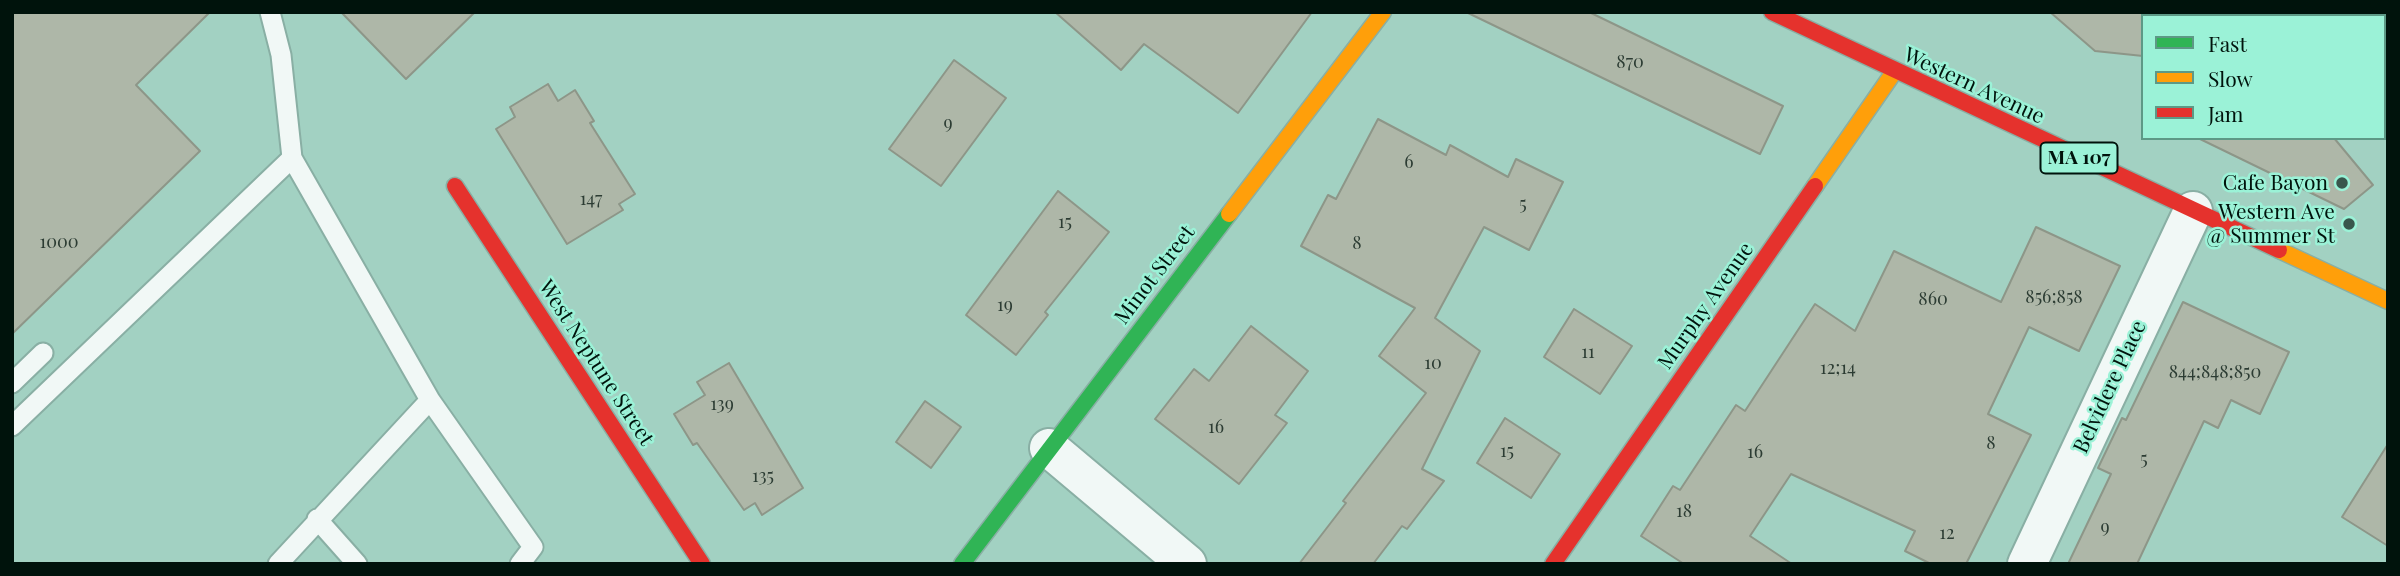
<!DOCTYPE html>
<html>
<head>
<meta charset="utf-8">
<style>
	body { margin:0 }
	#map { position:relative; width:2400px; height:576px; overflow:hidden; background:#a2d1c2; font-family:"Playfair Display",serif }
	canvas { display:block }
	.frame { position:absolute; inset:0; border:14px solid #00130c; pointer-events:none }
	.legend { position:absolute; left:2141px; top:14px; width:245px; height:126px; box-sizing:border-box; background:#9bf2d7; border:2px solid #5d9986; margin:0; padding:9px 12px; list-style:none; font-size:21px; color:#00130c }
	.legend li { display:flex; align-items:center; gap:14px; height:35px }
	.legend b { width:35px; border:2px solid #5d9986 }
</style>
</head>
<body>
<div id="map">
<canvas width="2400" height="576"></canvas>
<div class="frame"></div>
<ul class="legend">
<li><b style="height:9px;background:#30b455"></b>Fast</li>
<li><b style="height:9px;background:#ff9f0a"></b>Slow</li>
<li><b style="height:9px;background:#e5322d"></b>Jam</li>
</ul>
</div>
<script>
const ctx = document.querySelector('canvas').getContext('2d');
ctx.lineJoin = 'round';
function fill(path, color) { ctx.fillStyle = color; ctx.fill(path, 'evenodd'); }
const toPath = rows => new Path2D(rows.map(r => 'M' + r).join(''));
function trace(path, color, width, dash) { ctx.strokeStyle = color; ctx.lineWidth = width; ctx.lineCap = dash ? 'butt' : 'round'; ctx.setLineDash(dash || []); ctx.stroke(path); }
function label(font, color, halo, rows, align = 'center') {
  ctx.font = font + ' "Playfair Display",serif'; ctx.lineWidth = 5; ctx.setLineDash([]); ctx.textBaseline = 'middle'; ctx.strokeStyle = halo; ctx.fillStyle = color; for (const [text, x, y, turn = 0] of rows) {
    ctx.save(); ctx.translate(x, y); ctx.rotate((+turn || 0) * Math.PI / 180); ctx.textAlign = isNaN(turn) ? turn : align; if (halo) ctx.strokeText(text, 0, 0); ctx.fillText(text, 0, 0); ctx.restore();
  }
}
const building = toPath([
	[12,12,210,12,136,85,200,151,12,334,12,12],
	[341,12,475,12,406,79,341,12],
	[1055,12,1312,12,1238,113,1144,44,1121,70,1055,12],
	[1466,12,1589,12,1783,106,1760,154,1466,12],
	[2050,12,2143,12,2143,56,2095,51,2050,12],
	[954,60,1006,98,941,186,889,149,954,60],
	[548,84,558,101,575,90,594,121,590,123,635,194,619,204,623,210,567,244,496,129,515,117,510,107,548,84],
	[1378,119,1446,155,1450,145,1508,177,1516,159,1563,182,1529,250,1484,227,1435,318,1480,351,1422,469,1444,481,1407,529,1402,526,1373,564,1299,564,1346,503,1343,501,1426,393,1379,356,1415,308,1301,246,1328,195,1336,199,1378,119],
	[2198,138,2334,138,2373,185,2344,209,2198,138],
	[1058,191,1109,232,1045,312,1048,315,1016,355,966,315,1058,191],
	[2036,227,2120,266,2079,351,2029,327,1988,414,2031,435,1966,564,1931,564,1905,551,1915,531,1791,474,1750,536,1792,564,1684,564,1641,536,1673,486,1680,490,1736,405,1745,411,1815,304,1855,331,1894,251,2001,302,2036,227],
	[2183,302,2289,352,2260,414,2231,400,2218,428,2204,421,2137,564,2068,564,2111,474,2098,468,2122,418,2126,420,2183,302],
	[1574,309,1632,346,1600,394,1544,357,1574,309],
	[1251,326,1308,371,1275,415,1287,423,1239,484,1155,419,1194,369,1209,381,1251,326],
	[729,363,803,488,762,515,755,503,744,510,697,443,693,445,674,414,705,395,697,382,729,363],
	[925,401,961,427,931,468,896,442,925,401],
	[1505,418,1560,454,1531,498,1477,463,1505,418],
	[2388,444,2388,546,2342,517,2388,444]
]);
fill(building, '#aeb7a8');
trace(building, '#8d9688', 2);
const lane = toPath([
	[270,12,281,55,292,158],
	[12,383,43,353],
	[430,400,533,547,520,564],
	[12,426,292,158,430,400,278,564],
	[317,519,357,564]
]);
const street = toPath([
	[1049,448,1187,564],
	[2027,564,2193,211]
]);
const fast = toPath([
	[2299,12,2302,16],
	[962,564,1229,214]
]);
const slow = toPath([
	[2384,116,2388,120],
	[1815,186,1894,72],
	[1229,214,1383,12],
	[2279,250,2388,301]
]);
const jam = toPath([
	[1772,12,2279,250],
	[455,186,702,564],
	[1553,564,1815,186]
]);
trace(lane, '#89afa4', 23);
trace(street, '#89afa4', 42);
trace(fast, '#89afa4', 19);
trace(slow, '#89afa4', 19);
trace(jam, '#89afa4', 19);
trace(lane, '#f1f8f6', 19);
trace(street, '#f1f8f6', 38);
trace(fast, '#30b455', 16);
trace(slow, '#ff9f0a', 16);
trace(jam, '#e5322d', 16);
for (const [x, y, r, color] of [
	[2342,183,7,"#39564c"],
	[2349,224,7,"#39564c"]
]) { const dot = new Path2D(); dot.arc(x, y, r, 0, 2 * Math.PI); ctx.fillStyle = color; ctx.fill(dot); trace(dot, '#9bf2d7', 2.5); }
label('18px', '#2c3c33', null, [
	["870",1630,62],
	["9",948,123],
	["6",1409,162],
	["147",591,199],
	["5",1523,204],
	["15",1065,222],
	["1000",59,242],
	["8",1357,243],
	["856;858",2054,297],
	["860",1933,299],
	["19",1005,305],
	["11",1588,352],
	["10",1433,363],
	["12;14",1838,368],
	["844;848;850",2215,372],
	["139",722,404],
	["16",1216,427],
	["8",1991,443],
	["15",1507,451],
	["16",1755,452],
	["5",2144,459],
	["135",763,476],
	["18",1684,511],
	["9",2105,527],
	["12",1947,533]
]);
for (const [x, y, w] of [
	[2079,158,77]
]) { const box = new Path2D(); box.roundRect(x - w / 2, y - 15.5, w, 31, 5); ctx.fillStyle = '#9bf2d7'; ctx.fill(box); trace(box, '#00130c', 2); }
label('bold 19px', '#00130c', null, [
	["MA 107",2079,158]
]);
label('21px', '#00130c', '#9bf2d7', [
	["Western Avenue",1974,86,25],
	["Minot Street",1155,275,-53],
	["Murphy Avenue",1706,306,-55],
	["West Neptune Street",596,363,57],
	["Belvidere Place",2110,387,-65]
]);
label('21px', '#00130c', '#9bf2d7', [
	["Cafe Bayon",2328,183],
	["Western Ave",2335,212],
	["@ Summer St",2335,236]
], 'right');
</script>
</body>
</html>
